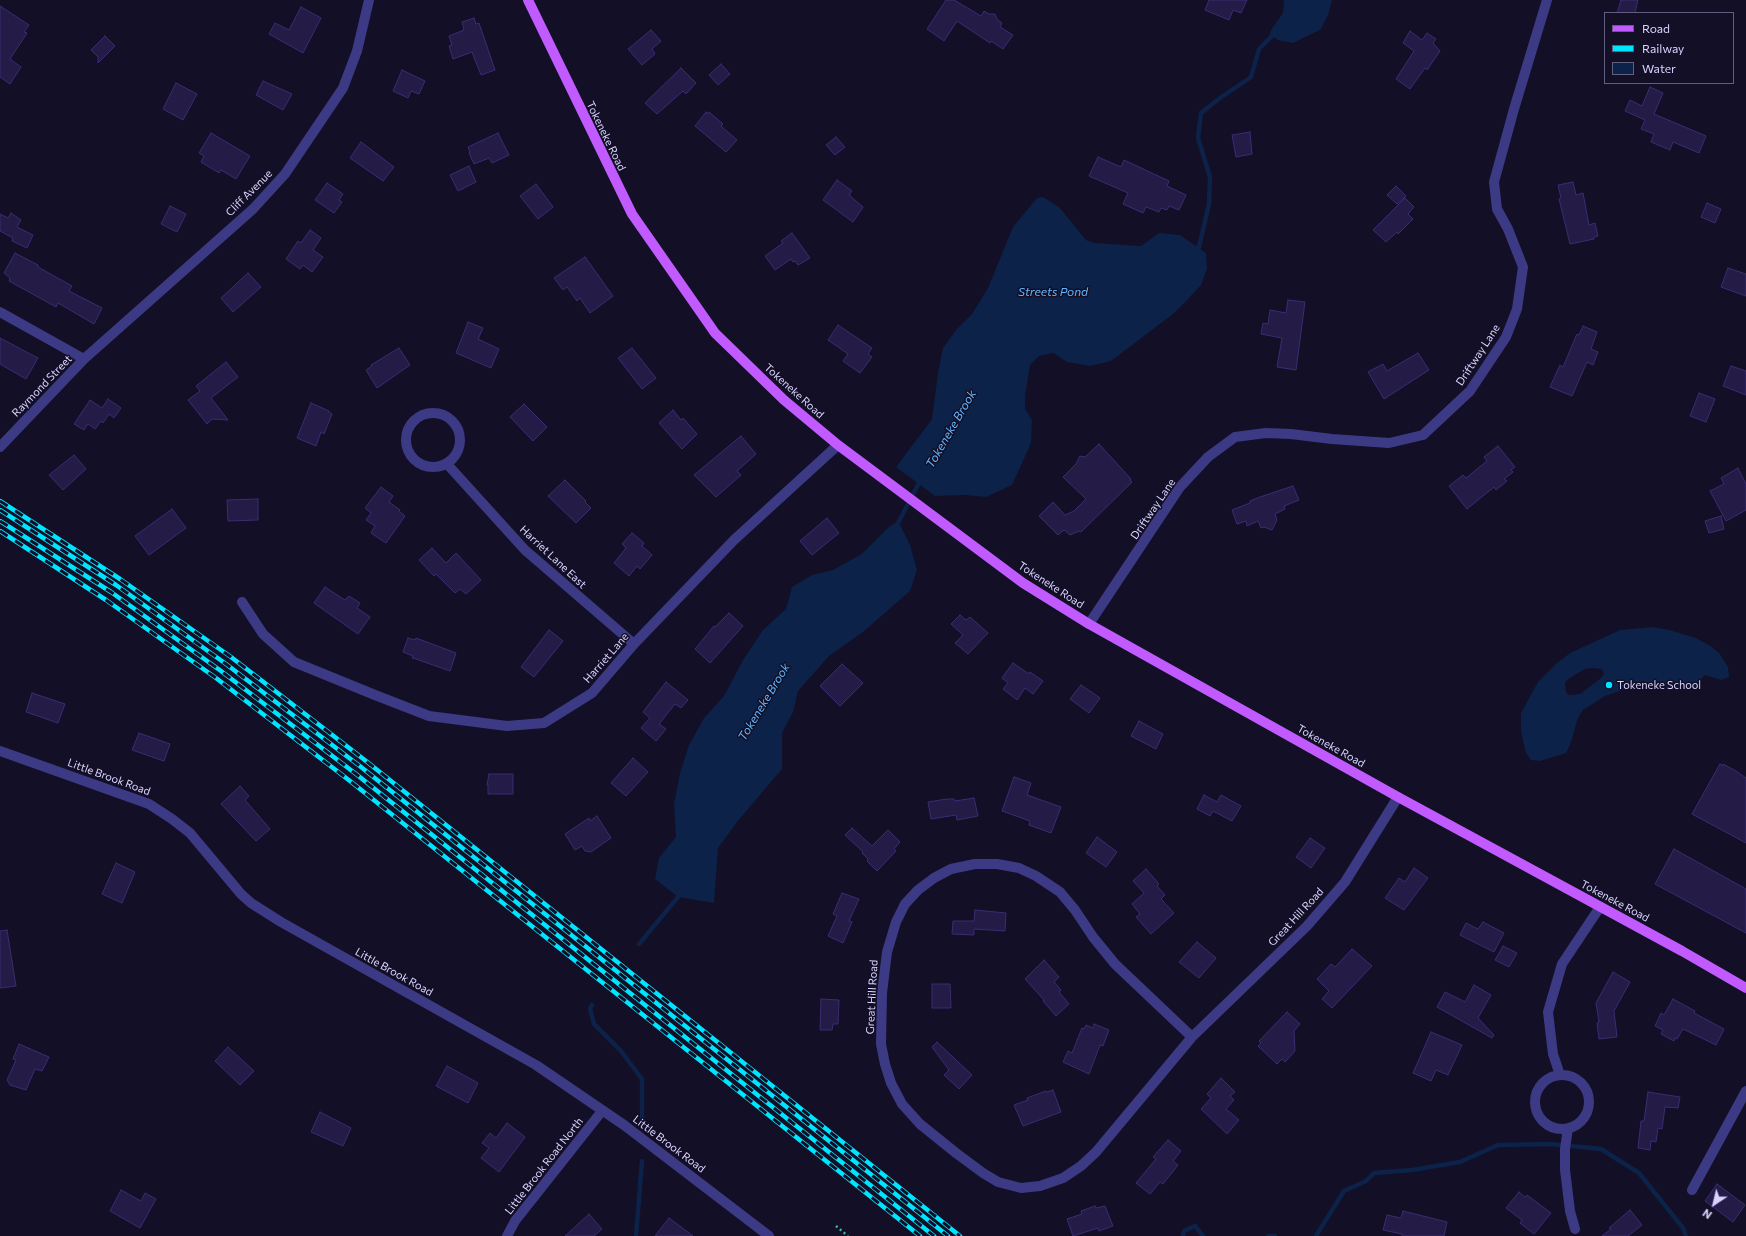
<!DOCTYPE html>
<html>
<head>
<meta charset="utf-8">
<style>
	body { margin:0 }
	#map { position:relative; width:1746px; height:1236px; overflow:hidden; background:#130f26; font-family:Commissioner,sans-serif }
	canvas { display:block }
	.legend { position:absolute; left:1604px; top:12px; width:130px; height:72px; box-sizing:border-box; background:#130f26; border:1px solid #625e7d; margin:0; padding:5px 7px; list-style:none; font-size:12px; color:#d9d4ff }
	.legend li { display:flex; align-items:center; gap:8px; height:20px }
	.legend b { width:20px; border:1px solid #625e7d }
	.north { position:absolute; left:1694px; top:1184px; width:40px; height:40px; -webkit-text-stroke:3px #130f26; paint-order:stroke; rotate:215deg; font-size:11px; font-weight:700; line-height:16px; text-align:center; color:#d9d4ff }
	.north::after { content:''; display:block; margin:auto; width:14px; height:18px; background:#d9d4ff; clip-path:polygon(50% 0,100% 100%,50% 72%,0 100%) }
</style>
</head>
<body>
<div id="map">
<canvas width="1746" height="1236"></canvas>
<ul class="legend">
<li><b style="height:5px;background:#c25bff"></b>Road</li>
<li><b style="height:5px;background:#00e5ff"></b>Railway</li>
<li><b style="height:11px;background:#0c2248"></b>Water</li>
</ul>
<div class="north">N</div>
</div>
<script>
const ctx = document.querySelector('canvas').getContext('2d');
ctx.lineJoin = 'round';
function fill(path, color) { ctx.fillStyle = color; ctx.fill(path, 'evenodd'); }
const toPath = rows => new Path2D(rows.map(r => 'M' + r).join(''));
function trace(path, color, width, dash) { ctx.strokeStyle = color; ctx.lineWidth = width; ctx.lineCap = dash ? 'butt' : 'round'; ctx.setLineDash(dash || []); ctx.stroke(path); }
function label(font, color, halo, rows, align = 'center') {
  ctx.font = font + ' Commissioner,sans-serif'; ctx.lineWidth = 3; ctx.setLineDash([]); ctx.textBaseline = 'middle'; ctx.strokeStyle = halo; ctx.fillStyle = color; for (const [text, x, y, turn = 0] of rows) {
    ctx.save(); ctx.translate(x, y); ctx.rotate((+turn || 0) * Math.PI / 180); ctx.textAlign = isNaN(turn) ? turn : align; if (halo) ctx.strokeText(text, 0, 0); ctx.fillText(text, 0, 0); ctx.restore();
  }
}
fill(toPath([
	[1284,0,1332,0,1328,15,1320,30,1293,43,1278,40,1270,35,1271,30,1283,13],
	[1043,197,1059,207,1086,240,1094,243,1141,246,1159,233,1180,235,1206,253,1207,269,1201,285,1188,299,1173,314,1111,361,1090,366,1067,362,1053,353,1039,356,1030,365,1025,396,1025,409,1032,420,1031,443,1012,485,986,497,965,495,935,496,896,467,932,419,938,373,943,348,956,330,972,314,988,288,1013,227,1037,198],
	[898,521,910,545,917,570,910,591,863,632,829,656,798,691,793,712,782,733,782,769,737,822,718,848,714,903,678,897,655,879,659,858,676,837,674,804,680,773,689,745,704,718,724,696,743,660,763,630,786,609,792,587,812,575,833,570,862,554,889,527],
	[1652,627,1669,630,1696,638,1712,647,1719,653,1728,667,1729,677,1721,680,1705,675,1693,688,1639,688,1623,690,1605,696,1583,710,1578,718,1570,745,1566,753,1540,761,1531,760,1526,753,1524,745,1521,730,1521,713,1538,682,1557,663,1570,653,1620,630],
	[1592,668,1602,669,1604,674,1601,678,1580,694,1569,695,1566,692,1565,683,1568,679,1585,669]
]), '#0c2248');
trace(toPath([
	[1193,249,1199,247,1209,204,1210,177,1198,138,1201,113,1220,98,1251,77,1259,49,1275,33],
	[897,525,921,479],
	[639,944,678,897,680,891],
	[592,1005,590,1009,594,1024,621,1051,642,1079,642,1127],
	[636,1236,642,1161],
	[1183,1236,1184,1231,1195,1226,1203,1236],
	[1268,1236,1275,1236],
	[1316,1236,1344,1191,1366,1181,1374,1173,1412,1170,1460,1162,1498,1145,1550,1144,1601,1149,1639,1173,1683,1228,1686,1236]
]), '#0c2248', 4.5);
const building = toPath([
	[946,0,954,0,981,16,984,11,989,14,995,14,997,19,1002,23,1000,27,1013,35,1003,49,991,41,990,43,957,21,944,41,927,29,946,0],
	[1209,0,1247,0,1241,13,1233,10,1229,20,1205,10,1209,0],
	[1621,0,1638,0,1635,13,1617,13,1621,0],
	[0,6,29,25,24,32,27,33,10,59,21,67,10,84,0,77,0,6],
	[301,7,321,18,303,53,269,34,275,23,289,30,301,7],
	[474,18,476,24,479,23,495,70,481,75,472,52,453,59,449,46,452,45,449,36,464,30,462,22,474,18],
	[651,30,661,41,652,49,655,54,642,65,628,49,651,30],
	[1410,31,1422,40,1427,33,1436,39,1433,43,1440,51,1427,70,1425,68,1410,89,1396,79,1414,51,1403,43,1410,31],
	[105,36,115,46,98,63,98,57,91,50,105,36],
	[721,64,730,74,718,85,709,75,721,64],
	[681,68,696,83,686,94,683,91,657,114,645,103,681,68],
	[402,70,425,81,419,94,411,91,408,98,393,91,402,70],
	[263,81,292,94,283,110,256,95,263,81],
	[176,83,197,94,183,120,163,109,176,83],
	[1650,87,1663,93,1654,114,1706,136,1699,153,1673,142,1670,150,1651,142,1654,134,1641,129,1645,120,1625,111,1630,100,1642,106,1650,87],
	[706,112,707,114,709,112,723,124,721,126,737,140,726,152,695,126,706,112],
	[1250,132,1252,154,1236,157,1232,135,1250,132],
	[211,133,250,156,236,179,221,170,219,173,201,162,204,156,199,153,211,133],
	[498,133,509,155,492,163,489,158,474,164,469,153,470,152,468,147,498,133],
	[836,137,845,147,835,155,826,145,836,137],
	[361,142,394,167,383,181,350,158,361,142],
	[1098,157,1121,167,1124,160,1169,181,1167,186,1186,195,1179,210,1169,206,1167,210,1161,208,1159,212,1146,207,1143,213,1123,204,1128,193,1089,176,1098,157],
	[469,166,476,182,458,191,450,175,469,166],
	[837,180,852,191,849,195,863,207,853,222,823,200,837,180],
	[1573,182,1576,195,1583,193,1589,225,1595,223,1598,236,1594,237,1594,239,1570,244,1559,199,1561,198,1558,185,1573,182],
	[327,183,343,194,339,200,342,202,334,213,315,200,327,183],
	[536,184,553,207,538,219,520,196,536,184],
	[1396,186,1406,196,1397,204,1387,195,1396,186],
	[1405,198,1414,207,1408,214,1413,219,1398,234,1397,232,1386,242,1373,230,1405,198],
	[1707,203,1721,209,1715,223,1701,217,1707,203],
	[170,206,186,214,177,232,161,224,170,206],
	[11,213,21,220,17,227,33,235,27,248,12,241,13,238,0,231,0,214,8,218,11,213],
	[310,230,321,238,313,250,323,257,312,272,303,265,300,269,286,259,298,241,301,243,310,230],
	[792,233,810,258,798,265,795,261,793,262,791,259,775,270,765,256,783,243,781,241,792,233],
	[15,253,38,265,38,267,72,286,69,291,102,308,94,324,58,303,56,307,9,281,10,278,4,273,15,253],
	[585,257,613,296,590,313,580,298,577,301,567,287,563,290,554,278,585,257],
	[1728,268,1746,274,1746,296,1721,287,1728,268],
	[248,273,261,287,233,312,221,298,248,273],
	[1288,300,1305,302,1296,370,1277,367,1282,338,1261,334,1263,323,1268,324,1270,310,1286,313,1288,300],
	[468,322,483,328,478,339,499,349,491,368,456,353,468,322],
	[838,325,872,348,868,354,872,357,860,373,843,361,848,354,828,340,838,325],
	[1583,326,1597,332,1591,349,1598,352,1593,365,1587,362,1572,396,1550,387,1560,365,1563,367,1577,334,1579,335,1583,326],
	[0,338,38,358,26,379,0,364,0,338],
	[399,348,410,365,377,388,366,370,372,366,371,365,399,348],
	[632,348,656,378,642,389,618,358,632,348],
	[1418,353,1429,370,1384,399,1368,372,1383,364,1387,371,1418,353],
	[226,362,238,377,211,398,228,420,212,419,207,424,188,400,200,391,196,386,226,362],
	[1731,366,1746,371,1746,395,1723,386,1731,366],
	[1699,393,1715,399,1706,422,1690,416,1699,393],
	[108,399,121,408,114,418,109,414,103,423,101,421,95,429,88,424,84,430,74,424,90,400,102,408,108,399],
	[311,403,329,411,329,412,332,414,324,434,321,432,316,446,297,438,311,403],
	[524,404,547,427,533,441,510,417,524,404],
	[673,410,681,420,683,418,697,434,682,449,659,423,673,410],
	[741,436,756,454,737,471,741,475,716,497,694,475,741,436],
	[1099,444,1131,479,1130,480,1132,482,1081,532,1079,531,1070,535,1064,530,1058,535,1039,516,1053,502,1065,515,1074,511,1086,499,1063,477,1076,464,1080,456,1085,457,1099,444],
	[1498,446,1515,467,1511,470,1513,472,1504,479,1507,481,1496,490,1494,487,1467,509,1449,486,1463,475,1466,478,1487,461,1484,457,1498,446],
	[74,455,86,469,63,490,49,475,74,455],
	[1738,468,1746,484,1746,510,1726,521,1710,491,1724,484,1721,478,1738,468],
	[565,480,586,501,585,502,591,508,576,523,548,496,565,480],
	[1293,486,1299,500,1284,506,1285,509,1275,514,1277,520,1272,530,1264,527,1261,528,1258,521,1247,526,1246,521,1237,524,1232,510,1250,503,1250,501,1260,497,1293,486],
	[381,487,393,496,389,502,400,510,399,511,405,516,386,543,371,533,375,526,366,520,371,513,365,508,381,487],
	[258,499,258,520,228,521,227,500,258,499],
	[172,509,186,528,149,555,135,536,172,509],
	[1721,516,1724,529,1709,533,1705,521,1721,516],
	[827,518,839,533,812,555,800,541,827,518],
	[632,533,644,543,642,546,652,555,640,569,637,566,629,576,614,563,626,548,622,544,632,533],
	[432,548,446,563,456,553,481,580,466,594,460,589,455,593,436,574,434,576,419,560,432,548],
	[325,587,345,600,349,596,360,603,357,608,370,617,358,634,314,603,325,587],
	[729,613,743,626,710,663,695,649,714,626,715,627,729,613],
	[960,615,966,620,970,617,988,633,968,654,955,643,963,635,951,624,960,615],
	[549,630,563,641,534,677,521,667,549,630],
	[408,638,415,640,416,638,456,653,450,671,416,659,412,658,413,656,403,652,408,638],
	[1013,663,1029,674,1030,672,1043,681,1033,694,1025,688,1017,700,1003,689,1008,683,1002,678,1013,663],
	[842,664,863,683,840,706,820,686,842,664],
	[666,682,688,700,681,708,675,704,659,724,666,729,656,741,641,728,650,718,643,712,666,682],
	[1081,685,1100,698,1089,713,1070,699,1081,685],
	[32,693,65,704,58,723,26,712,32,693],
	[1139,721,1163,734,1156,749,1131,736,1139,721],
	[139,733,170,744,164,761,132,750,139,733],
	[633,758,648,772,626,796,611,783,633,758],
	[1720,764,1723,766,1723,764,1736,771,1746,778,1746,843,1692,814,1720,764],
	[489,774,513,774,513,794,488,794,488,785,487,785,489,774],
	[1014,777,1031,783,1027,795,1061,807,1051,833,1029,825,1030,821,1002,811,1014,777],
	[240,786,249,796,245,800,270,829,256,841,221,804,240,786],
	[1204,795,1217,802,1221,795,1241,806,1232,821,1213,811,1210,816,1197,809,1204,795],
	[974,798,978,816,957,820,956,815,931,819,928,802,947,799,954,799,955,801,974,798],
	[597,816,611,838,591,852,585,851,582,846,575,850,565,834,589,818,590,821,597,816],
	[852,828,872,846,888,830,900,842,894,849,896,851,877,871,867,861,868,859,862,853,863,852,845,835,852,828],
	[1097,837,1117,852,1106,867,1086,853,1097,837],
	[1310,838,1325,848,1311,868,1296,857,1310,838],
	[1674,849,1746,889,1746,933,1655,884,1674,849],
	[116,863,135,872,122,903,102,894,116,863],
	[1414,868,1428,878,1404,910,1385,898,1399,878,1405,882,1414,868],
	[1146,869,1159,884,1157,886,1165,895,1161,899,1174,913,1151,934,1136,917,1140,914,1132,904,1144,893,1133,881,1146,869],
	[842,893,859,899,849,921,852,922,843,943,828,936,837,916,833,914,842,893],
	[975,910,1006,913,1005,931,974,929,974,935,952,934,953,921,974,921,975,910],
	[1483,922,1504,933,1494,952,1460,935,1466,923,1478,929,1483,922],
	[7,930,16,986,0,988,0,931,7,930],
	[1197,942,1216,958,1199,978,1179,962,1197,942],
	[1503,946,1517,953,1509,967,1495,960,1503,946],
	[1352,949,1372,966,1332,1008,1322,999,1329,991,1317,979,1331,964,1335,967,1352,949],
	[1044,960,1059,977,1054,982,1061,990,1059,992,1069,1004,1056,1016,1043,1001,1044,1000,1025,979,1044,960],
	[1613,972,1630,982,1614,1011,1617,1037,1599,1039,1597,1023,1599,1022,1596,1003,1613,972],
	[932,984,950,984,951,1008,932,1008,932,984],
	[1474,985,1491,995,1478,1018,1494,1035,1492,1038,1437,1007,1445,992,1465,1002,1474,985],
	[821,999,839,1000,838,1024,833,1024,832,1030,820,1030,821,999],
	[1673,999,1695,1011,1694,1013,1724,1029,1716,1045,1683,1029,1677,1039,1675,1038,1674,1041,1661,1034,1663,1030,1655,1026,1661,1013,1664,1015,1673,999],
	[1287,1012,1300,1024,1294,1031,1295,1051,1285,1062,1282,1059,1277,1064,1258,1046,1261,1043,1259,1041,1287,1012],
	[1094,1024,1109,1030,1103,1046,1100,1045,1089,1074,1063,1062,1068,1051,1072,1053,1082,1028,1084,1029,1086,1025,1093,1028,1094,1024],
	[1431,1032,1462,1045,1448,1075,1436,1070,1431,1081,1413,1073,1431,1032],
	[937,1042,972,1075,959,1089,944,1075,949,1070,932,1047,937,1042],
	[19,1044,49,1057,42,1071,35,1069,26,1090,10,1085,7,1080,16,1060,13,1059,19,1044],
	[228,1047,254,1071,240,1085,215,1061,228,1047],
	[447,1066,478,1083,468,1103,436,1086,447,1066],
	[1221,1078,1235,1092,1230,1096,1234,1100,1226,1109,1239,1120,1227,1134,1201,1109,1211,1098,1207,1094,1221,1078],
	[1053,1090,1061,1112,1023,1126,1014,1105,1028,1100,1027,1098,1046,1091,1047,1092,1053,1090],
	[1648,1092,1680,1097,1678,1108,1665,1107,1662,1129,1658,1128,1656,1142,1651,1141,1650,1150,1638,1148,1641,1121,1644,1121,1648,1092],
	[320,1112,351,1128,343,1146,311,1132,320,1112],
	[507,1123,525,1137,499,1172,481,1158,489,1148,482,1143,490,1133,496,1138,507,1123],
	[1168,1140,1181,1151,1173,1161,1178,1165,1163,1184,1160,1182,1150,1194,1136,1183,1156,1159,1153,1157,1168,1140],
	[1717,1184,1745,1205,1733,1222,1705,1201,1717,1184],
	[121,1190,141,1201,145,1193,156,1199,140,1228,110,1211,121,1190],
	[1519,1192,1525,1197,1527,1195,1551,1213,1534,1234,1520,1223,1522,1220,1506,1208,1519,1192],
	[1095,1206,1096,1208,1105,1206,1113,1226,1099,1231,1098,1228,1073,1236,1067,1219,1082,1214,1081,1211,1095,1206],
	[1630,1210,1642,1225,1628,1236,1602,1236,1611,1229,1609,1228,1630,1210],
	[1403,1211,1447,1222,1444,1236,1402,1236,1402,1234,1383,1230,1387,1215,1401,1218,1403,1211],
	[589,1214,602,1229,594,1236,565,1236,589,1214],
	[669,1218,693,1236,655,1236,669,1218]
]);
fill(building, '#241b47');
trace(building, '#3b2d73', 1);
trace(toPath([
	[836,1226,848,1236]
]), '#2fb8b0', 2.5, [2, 3]);
trace(toPath([
	[0,312,84,359],
	'406 440a27 27 0 1 1 54 0a27 27 0 1 1-54 0Z',
	[0,447,84,359,253,209,285,174,343,88,357,51,369,0],
	[447,464,525,550,634,644],
	[242,602,263,634,294,662,375,695,429,716,507,726,544,723,592,693,634,644,734,540,838,445],
	[1089,624,1180,487,1208,457,1235,437,1266,433,1291,434,1332,439,1389,443,1423,435,1470,391,1506,337,1517,309,1523,267,1508,229,1497,209,1494,182,1514,109,1547,0],
	[0,751,149,804,172,819,190,833,241,894,251,903,281,922,536,1065,624,1125,769,1236],
	[975,864,997,864,1019,868,1036,876,1060,892,1075,910,1093,937,1115,964,1192,1037,1096,1152,1081,1166,1063,1178,1040,1186,1021,1188,998,1182,983,1173,956,1153,920,1124,902,1104,891,1083,885,1064,881,1044,882,993,887,952,896,922,905,904,918,890,934,878,951,869,975,864],
	[1192,1037,1307,926,1345,882,1398,797],
	[1560,1075,1553,1054,1548,1012,1562,964,1600,907],
	'1535 1102a27 27 0 1 1 54 0a27 27 0 1 1-54 0Z',
	[1568,1128,1565,1149,1565,1170,1570,1211,1575,1229],
	[1692,1190,1746,1091],
	[507,1236,515,1221,602,1111]
]), '#3d3a85', 10);
trace(toPath([
	[528,0,632,214,715,333,784,400,838,445,1023,583,1089,624,1398,797,1682,951,1746,988]
]), '#c25bff', 10);
const rail = toPath([
	[0,501,120,579,231,657,366,761,960,1236],
	[0,510,116,585,226,664,361,767,948,1236],
	[0,521,111,592,221,671,356,774,934,1236],
	[0,531,106,600,216,678,350,781,920,1236]
]);
trace(rail, '#00e5ff', 4.5);
trace(rail, '#130f26', 3, [9]);
for (const [x, y, r, color] of [
	[1609,685,4,"#00e5ff"]
]) { const dot = new Path2D(); dot.arc(x, y, r, 0, 2 * Math.PI); ctx.fillStyle = color; ctx.fill(dot); trace(dot, '#130f26', 1.5); }
label('11px', '#d9d4ff', '#130f26', [
	["Tokeneke Road",606,136,64],
	["Cliff Avenue",249,193,-45],
	["Driftway Lane",1478,355,-57],
	["Raymond Street",42,386,-46],
	["Tokeneke Road",794,391,42],
	["Driftway Lane",1153,509,-56],
	["Harriet Lane East",553,557,43],
	["Tokeneke Road",1051,585,33],
	["Harriet Lane",606,658,-49],
	["Tokeneke Road",1331,746,29],
	["Little Brook Road",109,777,20],
	["Tokeneke Road",1615,901,28],
	["Great Hill Road",1296,917,-47],
	["Little Brook Road",394,972,29],
	["Great Hill Road",872,997,-87],
	["Little Brook Road",669,1144,37],
	["Little Brook Road North",544,1166,-52]
]);
label('11px', '#d9d4ff', '#130f26', [
	["Tokeneke School",1617,685]
], 'left');
label('italic 12px', '#62b6ff', '#130f26', [
	["Streets Pond",1053,292],
	["Tokeneke Brook",951,429,-60],
	["Tokeneke Brook",764,702,-59]
]);
</script>
</body>
</html>
